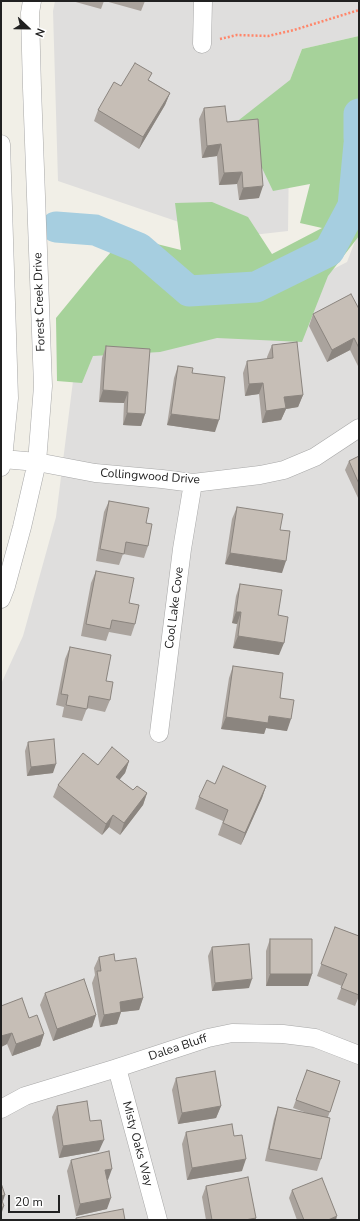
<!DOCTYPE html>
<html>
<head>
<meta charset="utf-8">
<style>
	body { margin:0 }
	#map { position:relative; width:360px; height:1221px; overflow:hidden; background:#f1efe7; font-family:"Nunito Sans",sans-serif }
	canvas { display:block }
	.frame { position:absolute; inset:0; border:2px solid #212121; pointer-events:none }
	.north { position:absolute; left:8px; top:8px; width:40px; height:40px; -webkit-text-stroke:3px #fff; paint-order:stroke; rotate:112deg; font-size:11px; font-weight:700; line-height:16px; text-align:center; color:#212121 }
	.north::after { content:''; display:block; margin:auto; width:14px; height:18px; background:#212121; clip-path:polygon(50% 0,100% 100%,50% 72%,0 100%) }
	.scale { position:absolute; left:8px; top:1195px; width:52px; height:18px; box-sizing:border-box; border:2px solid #212121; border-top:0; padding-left:5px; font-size:12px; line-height:14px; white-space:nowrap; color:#212121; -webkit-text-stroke:3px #fff; paint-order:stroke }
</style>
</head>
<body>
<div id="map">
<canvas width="360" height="1221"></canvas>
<div class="frame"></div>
<div class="north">N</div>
<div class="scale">20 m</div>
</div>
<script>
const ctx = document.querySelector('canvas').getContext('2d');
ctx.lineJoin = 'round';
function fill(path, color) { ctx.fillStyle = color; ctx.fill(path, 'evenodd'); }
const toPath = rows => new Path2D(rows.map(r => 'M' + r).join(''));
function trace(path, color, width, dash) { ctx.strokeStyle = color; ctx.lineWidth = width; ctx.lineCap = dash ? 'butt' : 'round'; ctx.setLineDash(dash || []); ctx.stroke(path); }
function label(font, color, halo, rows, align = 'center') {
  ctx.font = font + ' "Nunito Sans",sans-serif'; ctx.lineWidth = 3; ctx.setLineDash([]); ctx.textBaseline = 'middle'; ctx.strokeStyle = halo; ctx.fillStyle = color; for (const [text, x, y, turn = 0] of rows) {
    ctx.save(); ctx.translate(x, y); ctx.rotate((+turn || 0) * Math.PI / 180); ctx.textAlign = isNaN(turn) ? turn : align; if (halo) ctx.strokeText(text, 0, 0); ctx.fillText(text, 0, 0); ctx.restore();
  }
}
fill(toPath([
	[55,1,359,1,359,36,302,49,290,80,288,231,226,238,58,181,53,11],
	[359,231,359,1220,1,1220,1,684,23,636,56,517,79,333,273,300,347,262]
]), '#dfdedd');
fill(toPath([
	[359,36,359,236,328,276,302,342,217,338,160,352,93,356,82,383,57,381,56,318,97,268,125,236,181,250,175,203,212,202,248,217,272,254,322,228,300,223,310,184,273,191,239,120,290,80,302,49]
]), '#a6d29a');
trace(toPath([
	[359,114,359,138],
	[56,227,95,230,139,248,189,291,256,287,329,251,353,206,359,144]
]), '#a6cee0', 31);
const minor = toPath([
	[202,44,203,1],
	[1,144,9,398,3,459,1,467],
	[3,459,37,462,95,473,162,479,193,483,260,475,284,470,315,457,359,428],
	[1,599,6,586,22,527,37,462,43,386,32,88,30,13,32,1],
	[159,733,182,549,193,483],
	[117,1068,158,1220],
	[1,1109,25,1096,117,1068,208,1038,232,1033,283,1034,315,1038,359,1055]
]);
trace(minor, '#a8a8a8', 19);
trace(toPath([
	[220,39,237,35,268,36,294,30,359,10]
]), '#ff866a', 2.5, [2, 2]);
trace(minor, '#fff', 18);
fill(toPath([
	[72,1,104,1,101,9],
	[105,1,145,1,141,11],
	[149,80,170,93,165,105,139,149,94,121,98,110,121,86],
	[204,108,227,122,259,198,239,200,237,184,219,185,217,156,202,158,199,119],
	[359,309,359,368,350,350,327,362,309,326,313,314],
	[272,345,303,395,298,407,286,409,281,420,262,423,259,394,245,396,243,373,247,361,267,359,267,357],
	[106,346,145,414,141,426,123,425,124,403,99,402,102,358],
	[178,366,192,373,215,432,167,425,174,378],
	[359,456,359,500,345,470,349,461],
	[109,501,146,523,148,546,144,558,123,554,119,565,96,561,104,512],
	[237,507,282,573,225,564,232,519],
	[96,571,129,603,135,624,131,636,109,632,106,641,81,636,91,583],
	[240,584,278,615,279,655,233,648,237,624,232,623,236,596],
	[70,647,106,681,110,700,105,712,87,708,82,721,62,717,64,707,56,705,65,659],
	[233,666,280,698,287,731,266,728,264,734,221,729,229,678],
	[28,742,53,773,27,776,25,751],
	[129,761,125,773,119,779,133,790,147,793,143,805,120,835,109,827,102,835,53,797,58,785,98,765],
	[215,784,266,786,262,798,241,845,218,835,223,821,195,809,199,797],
	[335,927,359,936,359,996,355,1006,337,999,342,986,317,976],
	[270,939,312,974,308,986,266,986,266,951],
	[212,947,249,988,212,991,208,956],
	[99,957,115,961,143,998,139,1010,121,1012,117,1024,100,1027,92,983,95,975,94,968],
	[45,993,96,1015,92,1027,53,1041,40,1005],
	[1,1006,44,1034,40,1046,12,1056,7,1044,1,1047],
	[307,1070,340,1081,328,1117,321,1159,317,1171,265,1161,274,1119,278,1107,307,1113,293,1108],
	[176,1078,221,1106,216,1118,178,1124,172,1090],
	[57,1106,90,1121,99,1151,59,1158,52,1117],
	[186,1132,234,1136,242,1171,187,1180,182,1144],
	[71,1160,108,1180,107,1180,107,1209,76,1216,67,1171],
	[206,1186,256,1218,255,1220,206,1220,202,1197],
	[292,1190,336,1220,297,1220,289,1198]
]), '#aaa39d');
fill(toPath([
	[170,93,165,105,139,149,143,137],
	[221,144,217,156,202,158,207,146],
	[242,172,237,184,219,185,224,173],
	[263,186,259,198,239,200,243,188],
	[354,338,350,350,327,362,332,350],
	[263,383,259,394,245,396,249,384],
	[103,390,128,392,124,403,99,402],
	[303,395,298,407,286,409,281,420,262,423,266,411,284,397],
	[127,413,145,414,141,426,123,425],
	[171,414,219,420,215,432,167,425],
	[230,553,286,561,282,573,225,564],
	[236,612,241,612,237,624,232,623],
	[238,636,284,643,279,655,233,648],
	[269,716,291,719,287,731,266,728,264,734,221,729,226,717],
	[129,761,125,773,112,789,116,777],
	[56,764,53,773,27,776,31,767],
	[266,786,262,798,241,845,245,833],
	[147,793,143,805,120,835,124,823],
	[113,815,109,827,102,835,106,824],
	[270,974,312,974,308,986,266,986],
	[252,979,249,988,212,991,215,983],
	[143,998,139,1010,121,1012,117,1024,100,1027,104,1015,120,1002],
	[96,1015,92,1027,53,1041,57,1029],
	[12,1033,7,1044,1,1047,1,1036],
	[44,1034,40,1046,12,1056,16,1044],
	[221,1106,216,1118,178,1124,182,1113],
	[104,1140,99,1151,59,1158,63,1146],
	[246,1159,242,1171,187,1180,192,1168],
	[112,1169,108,1180,101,1182,105,1170],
	[5,1195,1,1207,1,1196],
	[111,1198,107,1209,76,1216,80,1204],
	[4,1206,1,1215,1,1208],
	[337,1216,336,1220,328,1220],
	[256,1218,255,1220,245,1220]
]), '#8b857f');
const building = toPath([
	[135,63,152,73,148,80,170,93,143,137,98,110,114,82,121,86,135,63],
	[225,106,227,122,258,119,263,186,243,188,242,172,224,173,221,144,207,146,204,108,225,106],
	[351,294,359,309,359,348,354,338,332,350,313,314,351,294],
	[297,342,303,395,284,397,286,408,266,411,263,383,249,384,247,361,273,358,272,345,297,342],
	[106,346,150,349,145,414,127,413,128,392,103,390,106,346],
	[178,366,193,368,192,373,225,377,219,420,171,414,178,366],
	[359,456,359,484,349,461,359,456],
	[109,501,149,508,146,523,152,524,148,546,126,542,124,554,100,549,109,501],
	[237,507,283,514,280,530,290,531,286,561,230,553,237,507],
	[96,571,134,578,129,603,139,605,135,624,112,620,110,629,86,624,96,571],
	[240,584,282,590,278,615,288,617,284,643,238,636,241,612,236,612,240,584],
	[70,647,111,655,106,681,113,682,110,700,89,696,87,709,66,705,68,695,61,694,70,647],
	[233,666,283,673,280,698,294,700,291,719,269,716,268,723,226,717,233,666],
	[54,739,56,764,31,767,28,742,54,739],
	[112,747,129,761,116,777,133,790,137,786,147,793,124,823,113,815,106,824,58,785,83,753,98,765,112,747],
	[223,766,266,786,245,833,223,823,228,810,199,797,207,780,215,784,223,766],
	[335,927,359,936,359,995,341,988,347,974,321,964,335,927],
	[270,939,312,939,312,974,270,974,270,939],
	[249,944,252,979,215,983,212,947,249,944],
	[114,954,115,961,136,958,143,998,120,1002,121,1012,104,1015,97,971,101,971,99,957,114,954],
	[84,979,96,1015,57,1029,45,993,84,979],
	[22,998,29,1018,37,1015,44,1034,16,1044,12,1033,1,1036,1,1006,22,998],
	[307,1070,340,1081,330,1112,296,1100,307,1070],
	[215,1071,221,1106,182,1113,176,1078,215,1071],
	[87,1101,90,1121,101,1120,104,1140,63,1146,57,1106,87,1101],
	[278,1107,330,1118,321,1159,269,1149,278,1107],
	[232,1124,234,1136,242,1135,246,1159,192,1168,186,1132,232,1124],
	[109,1151,112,1169,105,1170,111,1198,80,1204,71,1160,109,1151],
	[248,1177,256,1218,245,1220,212,1220,206,1186,248,1177],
	[322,1178,337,1216,328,1220,304,1220,292,1190,322,1178],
	[1,1183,5,1195,1,1196,1,1183],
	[1,1198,4,1206,1,1208,1,1198],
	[123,1209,125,1220,76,1220,76,1218,123,1209]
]);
fill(building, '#c6beb6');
trace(building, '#8b857f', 1);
label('12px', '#212121', '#fff', [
	["Forest Creek Drive",40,302,-92],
	["Collingwood Drive",150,477,4],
	["Cool Lake Cove",175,608,-83],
	["Dalea Bluff",178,1048,-18],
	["Misty Oaks Way",137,1144,75]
]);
</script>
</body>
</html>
